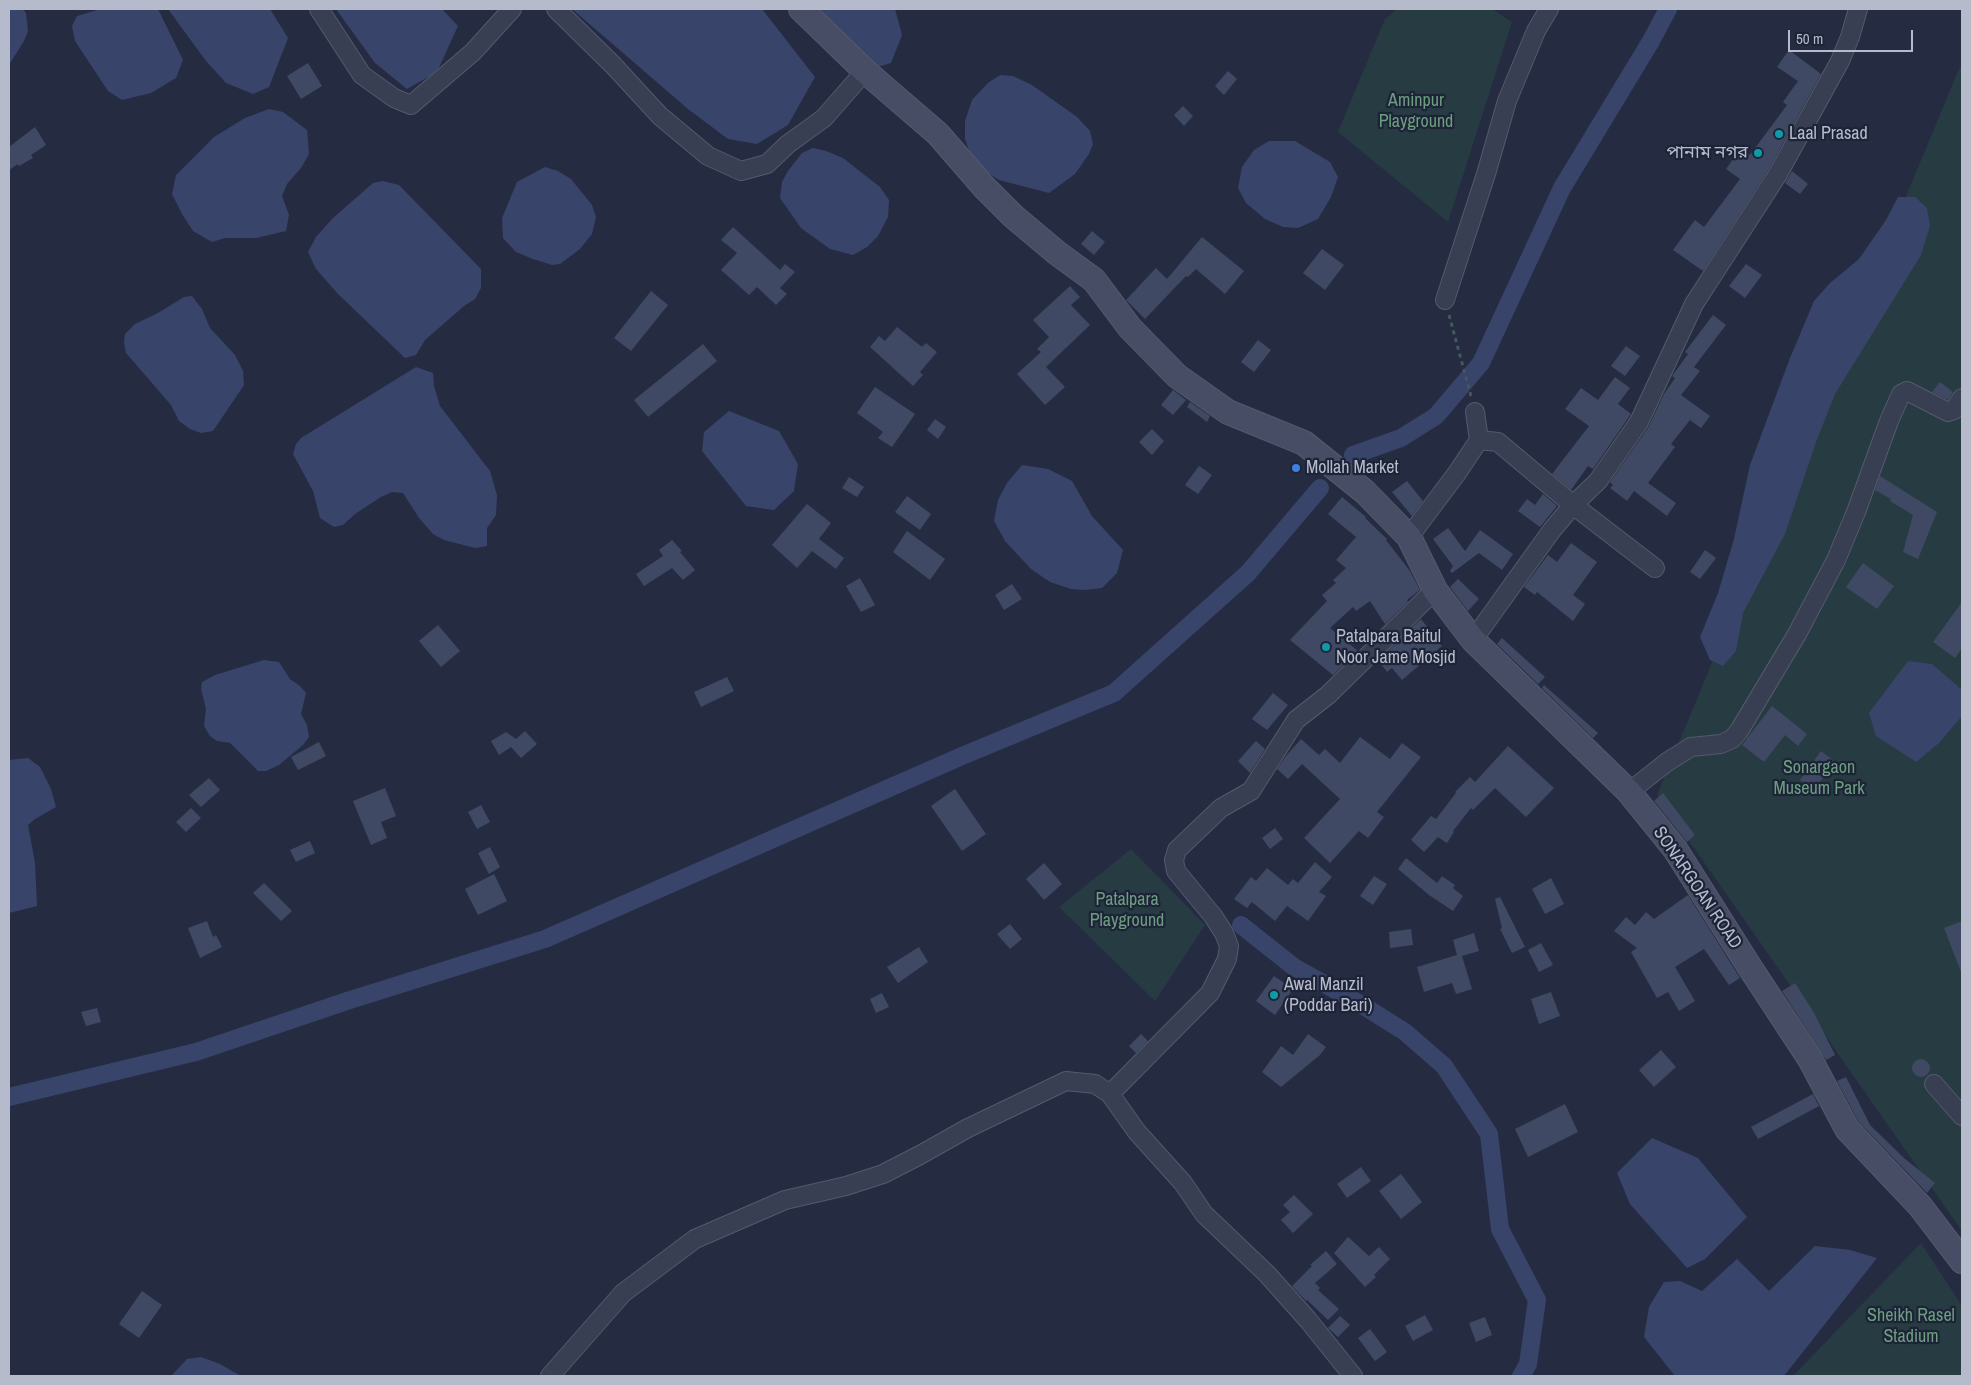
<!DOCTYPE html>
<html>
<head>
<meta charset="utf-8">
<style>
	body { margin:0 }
	#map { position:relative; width:1971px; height:1385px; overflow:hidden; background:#252c42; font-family:"Archivo Narrow",sans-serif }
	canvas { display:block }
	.frame { position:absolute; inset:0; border:10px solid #b6bbcc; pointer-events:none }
	.scale { position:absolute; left:1788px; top:30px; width:125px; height:22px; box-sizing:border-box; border:2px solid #b6bbcc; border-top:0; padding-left:6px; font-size:15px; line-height:18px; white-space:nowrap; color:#b6bbcc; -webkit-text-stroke:4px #1e2437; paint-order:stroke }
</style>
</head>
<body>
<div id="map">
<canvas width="1971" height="1385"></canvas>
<div class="frame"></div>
<div class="scale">50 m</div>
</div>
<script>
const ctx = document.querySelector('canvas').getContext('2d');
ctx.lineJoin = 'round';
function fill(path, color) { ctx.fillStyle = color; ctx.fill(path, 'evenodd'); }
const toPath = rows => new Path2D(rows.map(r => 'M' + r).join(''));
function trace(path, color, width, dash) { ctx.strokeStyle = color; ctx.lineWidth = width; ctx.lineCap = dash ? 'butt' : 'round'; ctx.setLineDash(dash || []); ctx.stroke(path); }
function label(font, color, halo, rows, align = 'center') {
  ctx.font = font + ' "Archivo Narrow","Noto Sans Bengali",sans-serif'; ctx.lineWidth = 4.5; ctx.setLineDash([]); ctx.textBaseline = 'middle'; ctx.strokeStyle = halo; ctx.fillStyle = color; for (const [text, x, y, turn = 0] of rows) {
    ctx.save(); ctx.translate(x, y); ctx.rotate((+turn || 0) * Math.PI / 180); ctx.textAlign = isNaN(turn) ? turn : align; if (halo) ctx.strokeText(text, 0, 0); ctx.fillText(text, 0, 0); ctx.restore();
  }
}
fill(toPath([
	[1397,9,1492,9,1512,22,1448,222,1338,132,1385,19],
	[1962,66,1962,1231,1657,795,1959,69],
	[1131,849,1205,925,1155,1001,1059,907],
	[1921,1243,1962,1306,1962,1376,1793,1376]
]), '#273b43');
fill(toPath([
	[9,9,23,9,26,13,28,31,24,41,9,65],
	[101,9,158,9,183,60,176,78,151,93,122,100,108,91,75,41,72,26,77,16],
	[168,9,270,9,288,38,269,87,253,94,226,83,206,61],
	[336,9,442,9,458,26,437,72,407,89,375,63],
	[572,9,762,9,815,77,788,125,757,144,728,139,688,109],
	[806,9,895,9,902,35,891,63,868,70],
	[1000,75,1013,76,1032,85,1077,117,1090,131,1093,144,1089,154,1075,174,1049,193,999,180,974,164,965,139,965,121,972,100,988,83],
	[269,109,283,112,307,130,309,154,301,168,287,184,282,196,289,215,286,231,256,238,225,238,212,242,193,231,182,214,172,194,176,175,214,137,245,118],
	[1269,141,1295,141,1330,162,1338,177,1331,197,1318,219,1298,228,1283,227,1265,219,1246,203,1238,188,1242,167,1254,150],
	[813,148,826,151,843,158,880,187,889,200,888,217,878,236,867,247,853,255,830,249,801,228,780,198,782,182,788,171,802,153],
	[545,167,558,171,571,179,592,205,596,217,592,234,580,249,560,264,552,265,533,259,516,252,503,238,502,218,517,182],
	[383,181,399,185,481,269,481,288,475,299,464,306,425,340,416,355,405,358,338,294,316,269,308,252,316,237,333,218,373,183],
	[1898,197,1915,197,1927,208,1930,226,1921,255,1835,394,1816,442,1785,534,1743,613,1736,651,1723,666,1710,660,1700,637,1718,593,1734,539,1750,465,1790,358,1814,301,1830,283,1859,259,1886,220],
	[192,296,202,309,210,328,235,355,243,371,244,385,213,431,201,433,190,429,179,421,171,405,126,353,124,342,125,334,135,324,158,313,184,297],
	[416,367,433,373,434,386,440,406,490,471,497,495,496,515,487,528,487,546,475,548,444,540,433,534,419,518,403,493,392,492,381,497,355,514,343,525,334,527,320,518,313,491,293,454,296,444,301,438],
	[729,411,779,431,798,464,794,491,774,510,746,506,702,451,704,432],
	[1022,465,1048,469,1072,481,1092,516,1123,550,1117,573,1102,588,1085,590,1071,589,1050,582,1031,569,1005,541,994,521,998,500,1007,483],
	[264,660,279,662,290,679,300,686,306,693,301,714,307,725,309,737,303,745,279,765,266,771,258,771,230,743,217,741,210,736,204,726,206,709,201,689,202,682,215,675],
	[1908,661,1932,664,1962,690,1962,716,1939,743,1916,762,1876,736,1869,713],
	[28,758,40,767,51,789,56,807,35,819,28,825,35,863,37,906,9,913,9,760],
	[1652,1138,1698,1158,1747,1217,1705,1259,1687,1268,1630,1204,1617,1173],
	[1815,1246,1850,1250,1877,1258,1784,1376,1675,1376,1644,1337,1649,1307,1664,1282,1680,1281,1702,1291,1737,1259,1769,1291],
	[201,1357,220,1364,241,1376,171,1376,187,1359]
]), '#38446a');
trace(toPath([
	[1353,455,1401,438,1436,416,1481,363,1562,188,1651,41,1668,9],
	[1241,925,1294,967,1362,1005,1405,1032,1444,1066,1489,1134,1500,1229,1537,1300,1528,1364,1521,1376],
	[9,1097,196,1052,350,1000,545,939,962,756,1114,693,1248,573,1320,488]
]), '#38446a', 18);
fill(toPath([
	[1789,50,1821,74,1769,169,1703,271,1673,250,1695,220,1704,227,1740,179,1726,169,1741,148,1750,155,1787,105,1783,102,1798,81,1777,67],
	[308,63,322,86,301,99,287,76],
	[1228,71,1237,79,1224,95,1215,86],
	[1183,106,1193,116,1184,126,1174,115],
	[35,127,46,145,31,155,33,158,19,166,18,164,9,170,9,147],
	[1792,171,1808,184,1800,194,1785,183],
	[733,227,780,270,785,264,795,272,780,288,787,294,776,305,757,287,749,295,721,270,737,253,721,240],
	[1092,231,1105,242,1094,255,1081,244],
	[1202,237,1244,271,1225,294,1196,269,1188,277,1186,276,1145,319,1126,300,1156,268,1167,279],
	[1322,249,1344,265,1325,290,1303,273],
	[1746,264,1762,275,1745,298,1729,286],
	[1070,286,1080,297,1071,305,1090,325,1046,367,1065,387,1045,405,1017,374,1041,352,1037,349,1049,337,1033,320],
	[651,291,668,305,631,351,614,338],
	[1713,315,1726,325,1694,367,1700,371,1681,395,1710,416,1701,428,1690,420,1671,444,1675,447,1648,483,1676,503,1667,516,1634,491,1627,501,1610,488,1613,485,1610,482,1648,428,1664,394,1675,378,1672,376,1688,354,1685,352],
	[897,327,922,347,926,343,937,352,920,372,923,375,913,386,870,347,879,336,885,341],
	[1258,340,1271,350,1254,372,1241,362],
	[703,344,717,361,648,417,634,400],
	[1626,346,1640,356,1625,376,1611,366],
	[1615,377,1630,388,1618,404,1631,414,1593,469,1588,466,1571,490,1552,474,1589,426,1565,409,1581,388,1598,400],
	[1940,382,1953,392,1948,400,1932,392],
	[875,387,915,414,892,447,878,438,883,432,857,413],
	[1173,390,1186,400,1173,415,1161,405],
	[1190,402,1210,416,1207,422,1187,407],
	[935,419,946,427,938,439,927,430],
	[1152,429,1164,441,1152,455,1139,442],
	[1199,466,1212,475,1198,494,1185,485],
	[1880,476,1937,512,1918,559,1903,552,1913,515,1890,501,1891,499,1875,490],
	[849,477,864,487,857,497,842,488],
	[1407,481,1423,501,1412,516,1392,492],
	[1543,494,1557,506,1540,527,1518,511,1527,499,1535,505],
	[907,496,931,514,920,530,895,512],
	[1342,497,1366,517,1365,518,1387,539,1386,540,1410,571,1420,590,1407,600,1408,602,1385,624,1370,601,1356,611,1353,607,1330,628,1358,651,1333,675,1290,640,1327,601,1322,595,1336,583,1333,580,1346,568,1336,560,1356,537,1328,514],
	[807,504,831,523,819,539,844,558,836,569,812,551,797,568,772,545],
	[1448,528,1465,551,1480,530,1513,554,1502,570,1479,553,1452,573,1450,571,1453,566,1433,539],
	[907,531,945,559,930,580,893,552],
	[672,540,682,551,680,552,695,570,683,580,672,568,644,586,636,574,663,556,659,550],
	[1571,543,1597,562,1573,595,1585,604,1573,621,1537,592,1535,595,1524,587,1548,555,1557,562],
	[1705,550,1716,558,1700,579,1690,572],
	[1863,563,1894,586,1877,609,1846,587],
	[860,578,875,605,861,612,846,586],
	[1458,579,1479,599,1468,611,1450,587],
	[1012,584,1022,599,1004,610,995,595],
	[1962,602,1962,648,1955,658,1933,642],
	[1421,619,1442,646,1402,680,1392,668,1387,672,1378,660],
	[438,625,460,651,441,667,419,641],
	[1502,638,1545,677,1538,684,1497,644],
	[727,677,734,691,701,707,694,692],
	[1544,685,1598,733,1593,738,1542,688],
	[1273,693,1288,705,1267,730,1252,719],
	[1772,706,1807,734,1798,746,1785,735,1764,762,1742,745],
	[525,731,537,744,521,758,511,747,499,755,491,741,506,732,516,739],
	[1360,737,1390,759,1402,743,1421,757,1377,812,1384,817,1368,838,1359,831,1330,863,1304,838,1340,799,1302,764,1288,779,1277,769,1286,756,1301,739,1319,755,1325,749,1340,763],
	[1256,741,1265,749,1250,773,1238,761],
	[319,742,326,756,298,770,291,757],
	[1508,746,1554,788,1526,817,1495,788,1473,810,1471,808,1453,831,1454,832,1447,843,1438,837,1424,852,1411,840,1431,816,1436,819,1456,793,1455,792,1470,777,1475,782],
	[1821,751,1835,762,1814,790,1800,780],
	[209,778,220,790,201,807,189,795],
	[385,788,396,816,381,822,387,838,371,845,353,801],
	[955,789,986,834,962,851,931,806],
	[1663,793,1695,835,1687,842,1654,801],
	[481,805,490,822,477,829,468,812],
	[191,808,201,818,186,832,176,822],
	[1275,828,1283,839,1270,849,1262,838],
	[310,841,315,853,296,862,290,850],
	[490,847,500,867,489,874,478,853],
	[1406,858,1437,883,1442,876,1455,885,1453,888,1463,896,1453,911,1429,895,1398,869],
	[1315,862,1332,877,1319,892,1326,896,1308,921,1287,906,1275,921,1252,902,1247,908,1234,899,1251,877,1256,881,1267,868,1288,885,1293,879,1298,883],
	[1044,863,1062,884,1044,900,1026,879],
	[494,874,507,901,478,915,465,889],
	[1374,876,1387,884,1373,905,1360,896],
	[1551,878,1564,904,1545,914,1532,889],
	[264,883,292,911,281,921,253,893],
	[1688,895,1740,978,1729,985,1704,949,1675,967,1695,1001,1679,1011,1668,992,1657,998,1631,952,1637,948,1614,931,1626,917,1635,925,1646,912,1654,919],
	[1500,897,1525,947,1512,953,1500,929,1502,928,1495,899],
	[207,921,213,937,216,935,222,947,200,958,188,928],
	[1962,921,1962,972,1961,972,1944,928],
	[1010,924,1022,939,1010,949,997,934],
	[1411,929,1413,945,1390,948,1389,932],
	[1474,933,1479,951,1462,956,1472,989,1456,994,1452,983,1424,992,1417,967,1457,955,1453,940],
	[1541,943,1553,965,1539,972,1528,950],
	[919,947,928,962,898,983,887,967],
	[1274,976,1293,989,1275,1015,1256,1001],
	[1795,983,1813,1011,1835,1055,1826,1060,1782,991],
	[1551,992,1560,1016,1539,1024,1531,999],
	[882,993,889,1007,876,1013,870,999],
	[97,1008,101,1022,86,1026,81,1012],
	[1141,1034,1148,1041,1136,1053,1129,1046],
	[1308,1034,1326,1047,1320,1055,1281,1087,1262,1072,1281,1046,1293,1055],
	[1661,1050,1676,1067,1654,1087,1639,1070],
	'1912 1068a9 9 0 1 1 18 0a9 9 0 1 1-18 0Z',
	[1846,1077,1870,1125,1904,1158,1935,1183,1927,1193,1858,1121,1837,1081],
	[1813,1094,1819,1106,1758,1139,1751,1127],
	[1565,1104,1578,1132,1528,1157,1515,1129],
	[1361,1167,1371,1181,1347,1198,1337,1184],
	[1401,1174,1422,1202,1401,1219,1379,1191],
	[1294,1195,1313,1214,1293,1233,1281,1220,1290,1212,1283,1205],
	[1348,1237,1369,1256,1379,1247,1390,1259,1374,1275,1376,1277,1365,1287,1334,1253],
	[1326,1251,1337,1264,1315,1283,1320,1288,1318,1290,1339,1309,1328,1320,1307,1300,1306,1301,1292,1286,1312,1266,1310,1265],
	[142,1291,162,1305,139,1338,119,1324],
	[1425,1315,1433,1330,1413,1341,1405,1326],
	[1340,1316,1350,1325,1338,1337,1328,1328],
	[1485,1317,1492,1335,1476,1342,1469,1323],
	[1370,1329,1387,1352,1375,1361,1358,1338]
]), '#404963');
const street = toPath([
	[319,9,362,75,394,98,411,105,473,52,512,9],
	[556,9,613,65,660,116,708,156,741,171,767,164,788,144,824,118,865,71],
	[1445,300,1486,174,1507,101,1536,31,1549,9],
	[1479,440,1498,442,1573,505,1655,568],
	[1409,537,1457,473,1479,440,1475,412],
	[1473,640,1552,530,1573,505,1598,481,1639,422,1694,304,1778,174,1840,61,1850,37,1858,9],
	[1629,792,1667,762,1691,747,1721,744,1732,739,1739,731,1797,634,1836,560,1856,512,1889,421,1901,394,1907,391,1948,412,1954,410,1962,398],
	[1934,1084,1962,1116],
	[1110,1094,1210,993,1227,959,1229,946,1224,933,1213,916,1176,871,1174,860,1177,850,1221,808,1251,791,1296,720,1328,695,1435,590],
	[550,1376,623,1293,695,1239,785,1200,846,1186,883,1174,920,1155,968,1128,1066,1081,1095,1084,1110,1094,1137,1132,1183,1183,1204,1214,1267,1274,1308,1320,1353,1376]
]);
const secondary = toPath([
	[801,9,865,71,938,134,984,187,1013,216,1057,253,1094,280,1130,328,1177,376,1228,412,1304,443,1365,492,1409,537,1435,590,1473,640,1629,792,1675,849,1749,966,1810,1059,1847,1129,1920,1206,1962,1261]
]);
trace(street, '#545a6c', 20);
trace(secondary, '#545a6c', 26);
trace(toPath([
	[1449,315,1471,396]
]), '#455860', 3, [4, 4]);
trace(street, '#393f52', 18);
trace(secondary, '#474d65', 24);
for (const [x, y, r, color] of [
	[1779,134,5,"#0f9aa8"],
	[1758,153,5,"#0f9aa8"],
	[1296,468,5,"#3f7fe0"],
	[1326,647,5,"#0f9aa8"],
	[1274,995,5,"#0f9aa8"]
]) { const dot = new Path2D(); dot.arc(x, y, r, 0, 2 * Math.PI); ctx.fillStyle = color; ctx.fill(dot); trace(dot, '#1e2437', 2); }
label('18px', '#6c9e80', '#1e2437', [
	["Aminpur",1416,101],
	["Playground",1416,122],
	["Sonargaon",1819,768],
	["Museum Park",1819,789],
	["Patalpara",1127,900],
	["Playground",1127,921],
	["Sheikh Rasel",1911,1316],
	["Stadium",1911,1337]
]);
label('18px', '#b6bbcc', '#1e2437', [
	["Laal Prasad",1789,134],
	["পানাম নগর",1748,153,"right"],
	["Mollah Market",1306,468],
	["Patalpara Baitul",1336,637],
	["Noor Jame Mosjid",1336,658],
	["Awal Manzil",1284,985],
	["(Poddar Bari)",1284,1006]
], 'left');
label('18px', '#b6bbcc', '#1e2437', [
	["SONARGOAN ROAD",1697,888,56]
]);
</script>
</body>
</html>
